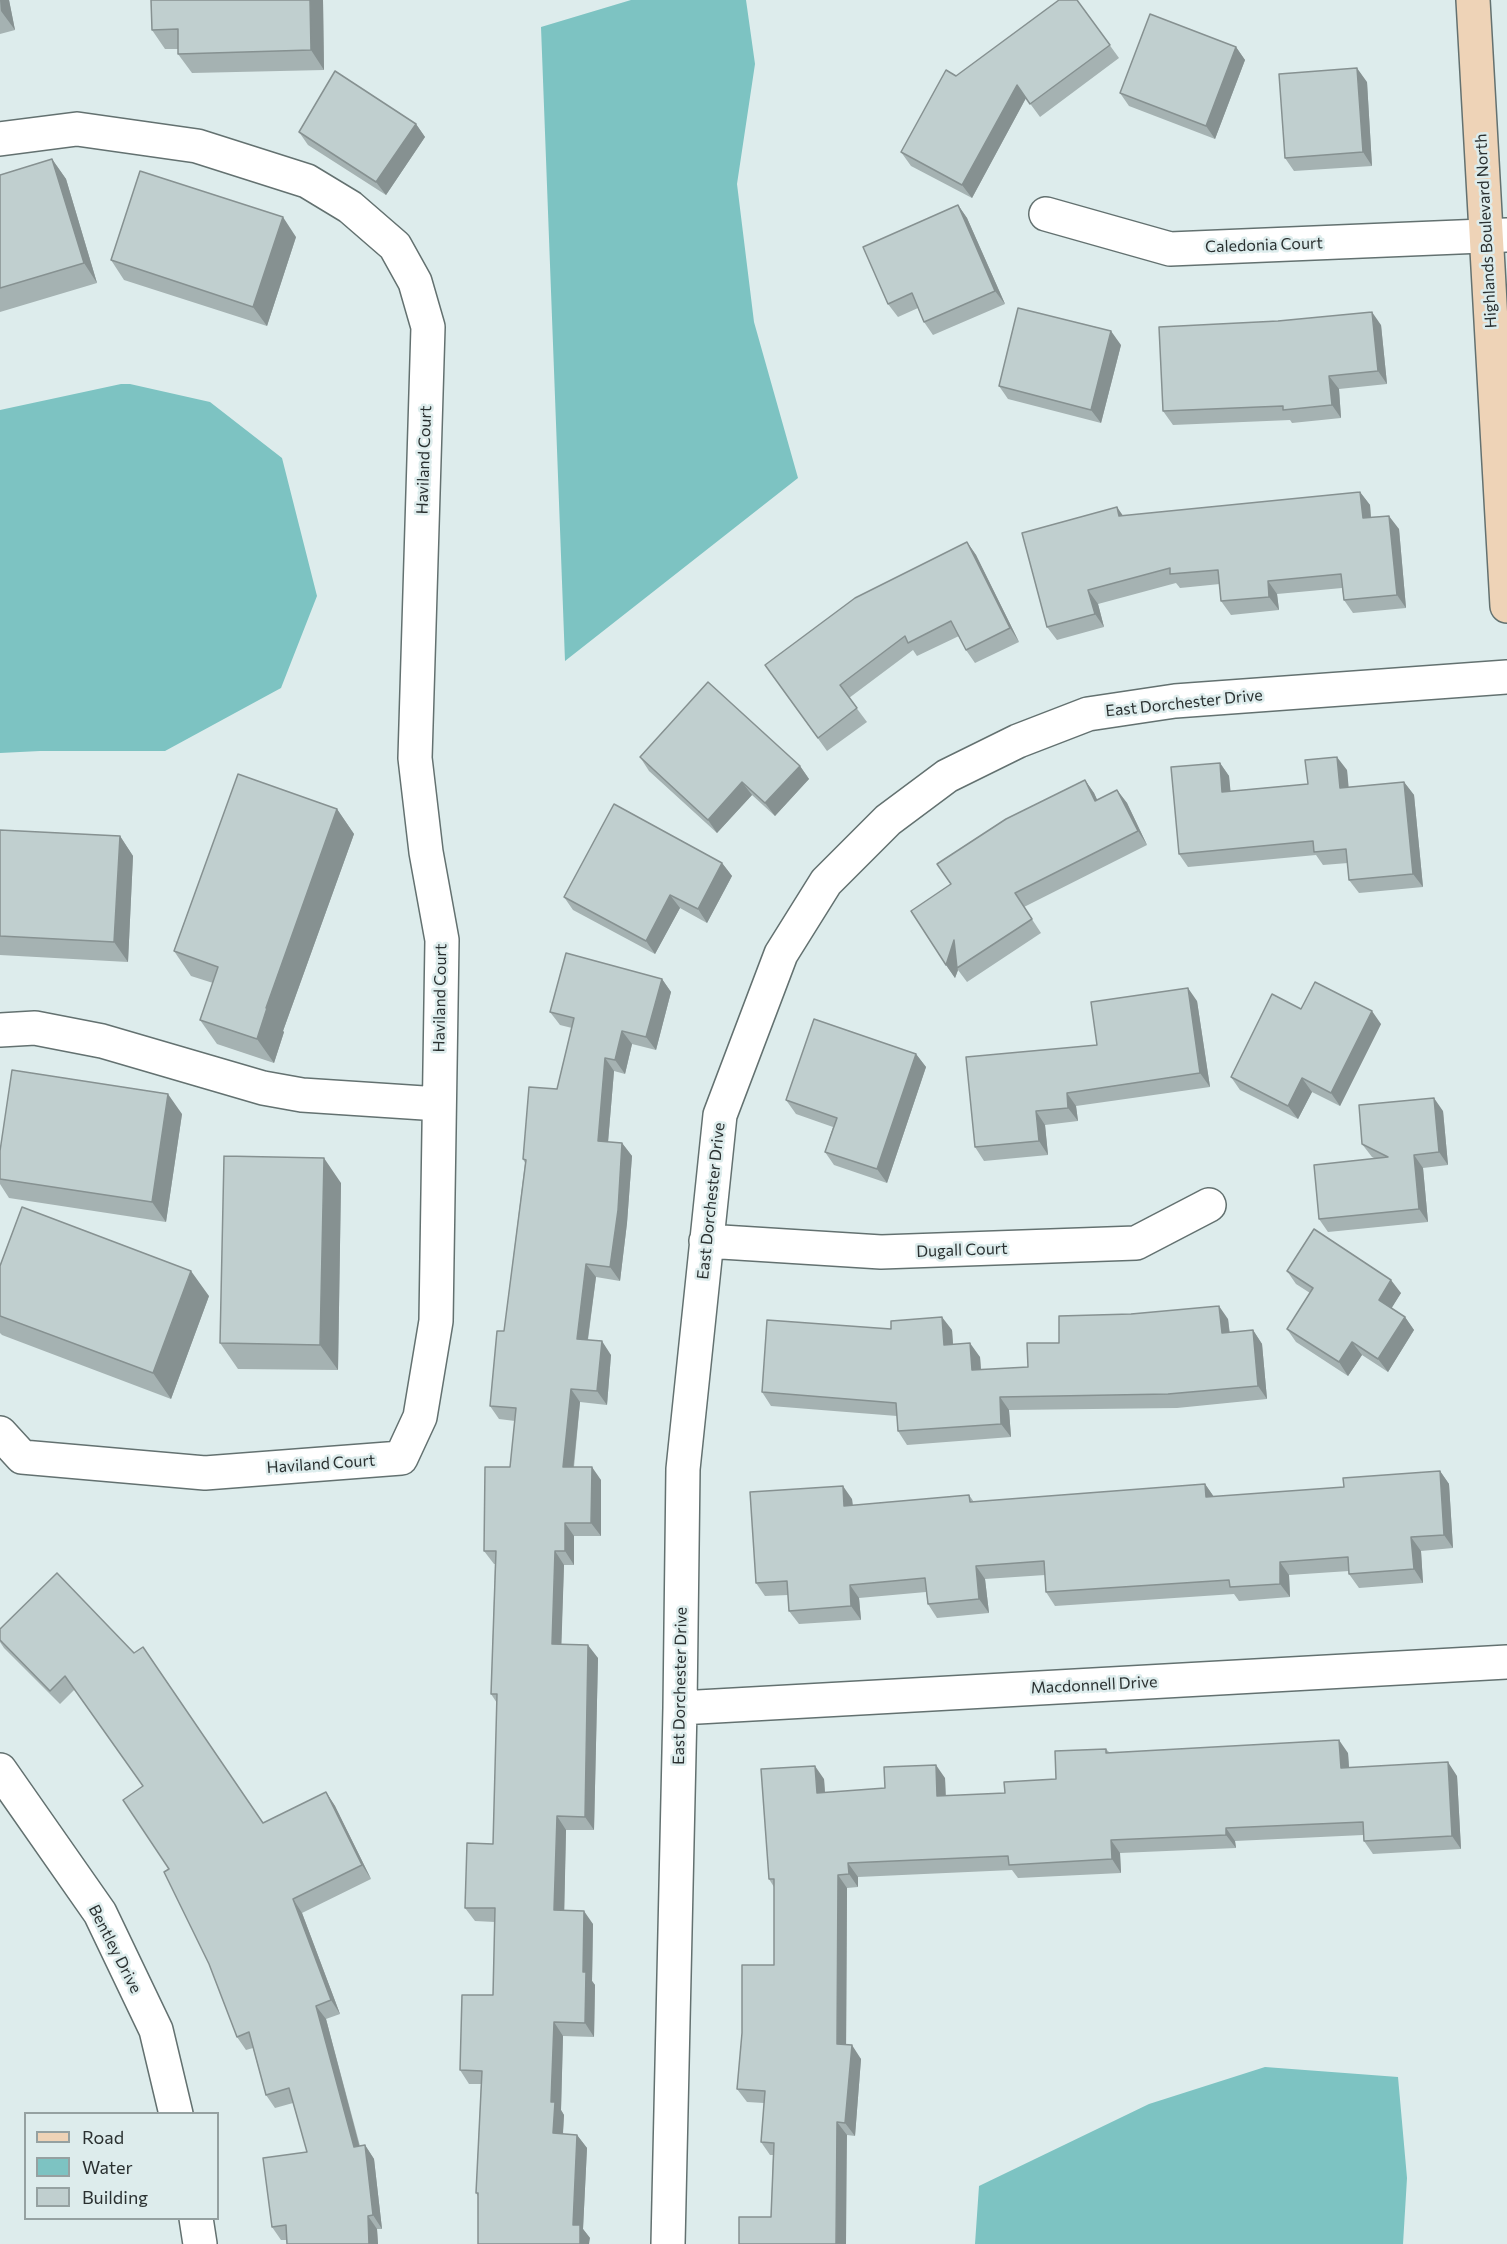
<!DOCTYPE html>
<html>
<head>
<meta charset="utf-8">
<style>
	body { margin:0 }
	#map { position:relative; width:1507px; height:2244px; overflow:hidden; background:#ddecec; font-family:Commissioner,sans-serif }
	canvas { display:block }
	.legend { position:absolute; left:24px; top:2112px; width:195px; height:108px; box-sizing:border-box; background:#ddecec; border:2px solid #95a1a1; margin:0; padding:8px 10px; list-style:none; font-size:18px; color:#2a3030 }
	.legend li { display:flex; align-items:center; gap:12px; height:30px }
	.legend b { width:30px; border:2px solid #95a1a1 }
</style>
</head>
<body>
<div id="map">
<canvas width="1507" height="2244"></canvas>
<ul class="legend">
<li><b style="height:8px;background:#eed3b7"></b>Road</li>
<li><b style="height:16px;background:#7dc3c2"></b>Water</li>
<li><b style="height:16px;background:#c0cfcf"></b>Building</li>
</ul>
</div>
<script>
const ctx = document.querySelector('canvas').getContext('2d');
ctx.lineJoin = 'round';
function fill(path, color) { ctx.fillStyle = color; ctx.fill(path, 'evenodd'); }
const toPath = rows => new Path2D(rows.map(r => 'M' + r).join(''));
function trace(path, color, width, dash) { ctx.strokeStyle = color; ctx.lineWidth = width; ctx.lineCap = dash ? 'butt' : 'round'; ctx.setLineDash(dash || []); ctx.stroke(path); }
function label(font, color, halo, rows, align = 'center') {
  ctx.font = font + ' Commissioner,sans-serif'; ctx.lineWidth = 5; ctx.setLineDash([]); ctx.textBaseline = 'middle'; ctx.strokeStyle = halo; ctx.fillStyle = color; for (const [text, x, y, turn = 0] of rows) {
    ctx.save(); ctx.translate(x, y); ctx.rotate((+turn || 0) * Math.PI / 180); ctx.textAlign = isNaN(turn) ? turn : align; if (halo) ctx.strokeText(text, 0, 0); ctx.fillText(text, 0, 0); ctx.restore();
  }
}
fill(toPath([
	[631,0,746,0,755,64,737,184,754,322,798,478,565,661,541,27],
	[121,384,130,384,210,402,282,458,317,596,281,688,165,751,40,751,0,753,0,410],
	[1265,2067,1398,2077,1407,2178,1403,2244,975,2244,979,2186,1149,2104]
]), '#7dc3c2');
const street = toPath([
	[0,139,77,129,197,146,307,181,350,207,395,246,415,282,428,327,415,758,426,852,442,940,436,1321,420,1417,401,1458,205,1473,22,1457,0,1433],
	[1046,214,1170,249,1507,235],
	[0,1030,35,1028,102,1041,263,1088,302,1095,439,1104],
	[706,1241,881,1252,1136,1243,1209,1205],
	[680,1708,1507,1662],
	[0,1770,100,1913,156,2030,176,2114],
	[196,2218,200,2244],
	[668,2244,680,1708,683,1469,720,1115,781,954,826,882,888,820,947,776,1018,741,1088,714,1175,701,1507,677]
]);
const secondary = toPath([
	[1473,0,1507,606]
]);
trace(street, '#637170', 36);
trace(secondary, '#637170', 36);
trace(street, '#fff', 33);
trace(secondary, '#eed3b7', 33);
fill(toPath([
	[0,0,9,0,15,30,0,34],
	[151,0,323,0,324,70,192,73,178,54,178,49,165,49,152,30],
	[1077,0,1119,58,1040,117,1026,98,972,198,911,166,901,152,956,76],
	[1236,47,1245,60,1215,139,1129,106,1120,93],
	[1367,82,1372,166,1294,171,1285,158],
	[416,124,425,137,386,195,308,145,299,132],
	[52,159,66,179,97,283,0,312,0,175],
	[958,205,967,218,1005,304,933,335,924,322,918,308,898,317,888,304],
	[296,237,267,326,124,280,111,260],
	[1381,325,1387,384,1339,389,1341,418,1292,423,1290,420,1173,425,1163,411],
	[1121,345,1101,423,1008,399,999,386],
	[1360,492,1370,505,1371,518,1399,529,1406,608,1353,613,1344,600,1342,588,1277,594,1279,610,1231,615,1221,601,1220,584,1180,588,1176,583,1098,604,1104,627,1057,640,1047,627,1123,516],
	[967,542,976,555,1019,642,975,663,966,650,959,636,917,656,913,650,849,698,867,722,827,751,765,665],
	[640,757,800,766,809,779,775,816,752,795,717,833,649,771],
	[1220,763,1229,776,1230,791,1308,784,1347,770,1348,787,1404,782,1414,795,1423,887,1359,893,1349,880,1348,863,1323,865,1316,855,1188,867,1179,854],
	[1085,780,1094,793,1097,800,1117,790,1127,803,1147,845,1024,907,1041,933,967,982,958,970,955,978,946,965,951,884],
	[337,809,354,834,283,1031,284,1032,274,1063,217,1044,200,1020,213,983,191,976,174,951],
	[0,830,120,836,133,856,128,962,0,955],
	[722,863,732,876,707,923,680,908,655,954,573,910,564,897],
	[662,979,671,992,656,1050,632,1044,625,1074,614,1071,608,1142,622,1143,632,1156,627,1223,620,1281,596,1277,588,1340,611,1355,607,1405,580,1402,574,1467,601,1480,601,1536,574,1536,574,1565,564,1565,561,1644,598,1658,594,1830,566,1830,564,1910,593,1924,592,1981,595,1985,594,2037,563,2036,561,2110,564,2115,563,2134,577,2135,587,2148,583,2229,590,2238,478,2196,476,2193,481,2084,469,2084,460,2070,493,1995,495,1922,475,1921,465,1908,493,1844,497,1703,491,1694,495,1564,494,1564,484,1551,510,1467,515,1421,499,1419,490,1406,504,1331,525,1163,523,1159,557,1089,572,1028,560,1025,550,1012],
	[1197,1001,1210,1087,1076,1106,1078,1121,1045,1125,1048,1155,984,1161,975,1147,1097,1045],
	[1301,1009,1381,1024,1340,1106,1312,1092,1298,1119,1240,1090,1231,1077],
	[916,1054,926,1067,887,1183,834,1165,825,1152,833,1127,796,1114,786,1100],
	[1443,1111,1448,1165,1423,1168,1428,1222,1328,1232,1319,1219,1374,1158,1372,1157,1362,1144],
	[182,1114,166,1222,9,1198,0,1184,0,1151],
	[341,1183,338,1370,238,1369,220,1343],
	[0,1266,209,1296,171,1399,2,1335,0,1333],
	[1287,1271,1401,1293,1391,1308,1405,1317,1414,1330,1388,1372,1362,1355,1348,1376,1296,1342,1287,1329,1310,1293,1296,1284],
	[1228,1319,1230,1333,1253,1330,1262,1344,1267,1399,1177,1408,1009,1410,1011,1437,907,1445,898,1431,897,1416,771,1406,762,1392,891,1329,952,1330,953,1344,980,1357,981,1370,1028,1367,1059,1343],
	[1440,1471,1449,1484,1453,1548,1421,1551,1423,1583,1359,1588,1349,1574,1349,1571,1289,1575,1290,1597,1239,1601,1234,1594,1055,1606,1046,1592,1045,1575,985,1579,989,1613,937,1618,928,1604,926,1592,859,1598,861,1620,799,1624,789,1611,788,1595,765,1596,756,1583,852,1499,853,1506,969,1495,974,1502,1205,1484,1214,1497,1344,1487],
	[57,1573,263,1823,326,1792,335,1806,371,1879,302,1913,340,2014,326,2019,360,2146,365,2145,374,2159,382,2229,377,2229,378,2244,287,2244,287,2240,281,2240,272,2227,307,2152,293,2103,275,2108,266,2095,253,2048,246,2050,237,2037,209,1964,169,1869,143,1786,75,1689,60,1704,4,1648,0,1642,0,1629],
	[1106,1749,1109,1752,1348,1753,1349,1768,1457,1776,1461,1849,1373,1854,1364,1841,1363,1835,1235,1841,1236,1848,1120,1853,1121,1873,1018,1878,1012,1870,858,1877,858,1887,847,1888,846,2045,861,2059,855,2136,847,2135,771,2217,773,2155,770,2155,761,2142,764,2103,747,2102,737,2089,774,1965,774,1887,769,1879,824,1779,825,1793,885,1788,945,1778,946,1796,1005,1793,1056,1779]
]), '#a5b2b2');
fill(toPath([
	[0,0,9,0,15,30,1,11],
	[310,0,323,0,324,70,311,50],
	[1236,47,1245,60,1215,139,1206,126],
	[1357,68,1367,82,1372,166,1363,152],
	[1017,85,1026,98,972,198,962,185],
	[416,124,425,137,386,195,376,182],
	[52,159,66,179,97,283,84,263],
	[958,205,967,218,1005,304,995,291],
	[283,217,296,237,267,326,253,307],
	[1372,312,1381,325,1387,384,1378,371],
	[1111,331,1121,345,1101,423,1091,410],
	[1329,376,1339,389,1341,418,1332,405],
	[1360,492,1370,505,1372,532,1363,518],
	[1117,507,1126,520,1119,516],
	[1389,516,1399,529,1406,608,1397,595],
	[967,542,976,555,1019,642,1010,628],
	[1268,581,1277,594,1279,610,1269,597],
	[1088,590,1098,604,1104,627,1095,614],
	[1337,757,1347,770,1350,801,1340,788],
	[1220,763,1229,776,1232,805,1222,792],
	[800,766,809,779,775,816,765,803],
	[1085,780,1094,793,1104,814,1095,801],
	[742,782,752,795,717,833,708,820],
	[1404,782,1414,795,1423,887,1413,874],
	[1117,790,1127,803,1147,845,1138,831],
	[337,809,354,834,283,1031,284,1032,274,1063,257,1039,266,1008],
	[120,836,133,856,128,962,114,942],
	[722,863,732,876,707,923,698,909],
	[670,895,680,908,655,954,646,941],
	[954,940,957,968,958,970,955,978,946,965],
	[662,979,671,992,656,1050,646,1037],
	[1188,988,1197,1001,1210,1087,1200,1073],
	[1372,1011,1381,1024,1340,1106,1331,1093],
	[622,1031,632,1044,625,1074,615,1060],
	[916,1054,926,1067,887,1183,877,1169],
	[605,1058,614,1071,607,1154,598,1141],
	[1302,1078,1312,1092,1298,1119,1288,1106],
	[1067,1093,1076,1106,1078,1121,1068,1108],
	[168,1094,182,1114,166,1222,152,1202],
	[1434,1098,1443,1111,1448,1165,1439,1152],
	[1036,1111,1045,1125,1048,1155,1039,1141],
	[622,1143,632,1156,627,1223,620,1281,610,1267],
	[1414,1155,1423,1168,1428,1222,1419,1209],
	[324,1158,341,1183,338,1370,320,1345],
	[586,1264,596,1277,586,1352,577,1339],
	[191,1271,209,1296,171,1399,153,1373],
	[1391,1280,1401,1293,1388,1314,1379,1300],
	[1219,1306,1228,1319,1231,1347,1222,1333],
	[942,1317,952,1330,954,1358,944,1345],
	[1405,1317,1414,1330,1388,1372,1378,1359],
	[1253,1330,1262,1344,1267,1399,1258,1386],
	[602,1341,611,1355,607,1405,597,1391],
	[1352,1342,1362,1355,1348,1376,1339,1362],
	[970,1343,980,1357,982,1384,972,1370],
	[571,1389,580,1402,572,1480,563,1467],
	[1000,1397,1009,1410,1011,1437,1001,1424],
	[592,1467,601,1480,601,1536,591,1523],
	[1440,1471,1449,1484,1453,1548,1444,1535],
	[1205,1484,1214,1497,1206,1497],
	[843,1486,852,1499,854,1520,844,1506],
	[565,1523,574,1536,574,1565,565,1551],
	[1411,1537,1421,1551,1423,1583,1414,1569],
	[555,1551,564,1565,561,1658,552,1644],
	[1280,1562,1289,1575,1290,1597,1280,1584],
	[976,1566,985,1579,989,1613,979,1599],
	[850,1585,859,1598,861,1620,851,1606],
	[588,1645,598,1658,594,1830,585,1817],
	[1339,1740,1348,1753,1350,1782,1341,1768],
	[1448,1762,1457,1776,1461,1849,1452,1836],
	[936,1765,945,1778,946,1810,937,1796],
	[815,1766,824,1779,826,1807,817,1793],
	[326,1792,335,1806,371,1879,362,1865],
	[557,1816,566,1830,564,1923,554,1910],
	[1226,1828,1235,1841,1236,1848,1226,1835],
	[1111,1840,1120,1853,1121,1873,1112,1859],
	[848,1863,858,1877,858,1887,849,1874],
	[838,1875,847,1888,846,2058,837,2044],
	[293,1899,302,1913,340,2014,331,2000],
	[584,1911,593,1924,592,1981,595,1985,594,2037,585,2023,583,1972],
	[316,2006,326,2019,363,2160,354,2147],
	[554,2022,563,2036,561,2110,564,2115,562,2147,553,2133,551,2102],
	[852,2045,861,2059,855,2136,845,2123],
	[837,2122,847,2135,846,2244,836,2244],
	[577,2135,587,2148,583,2229,590,2238,589,2244,580,2244,573,2225],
	[365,2145,374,2159,382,2229,373,2215],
	[368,2216,377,2229,378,2244,369,2244]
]), '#869191');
const building = toPath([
	[151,0,310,0,311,50,178,54,178,29,152,30,151,0],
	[1059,0,1077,0,1110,45,1030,104,1017,85,962,185,901,152,946,70,956,76,1059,0],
	[1150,14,1236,47,1206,126,1120,93,1150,14],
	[1357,68,1363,152,1285,158,1279,74,1357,68],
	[335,71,416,124,376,182,299,132,335,71],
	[52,159,84,263,0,288,0,175,52,159],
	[140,171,283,217,253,307,111,260,140,171],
	[958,205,995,291,924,322,912,293,888,304,863,247,958,205],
	[1018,308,1111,331,1091,410,999,386,1018,308],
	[1372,312,1378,371,1329,376,1332,405,1283,410,1283,406,1163,411,1159,327,1278,321,1372,312],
	[1360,492,1363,518,1389,516,1397,595,1344,600,1341,574,1268,581,1269,597,1221,601,1218,570,1170,574,1170,568,1088,590,1095,614,1047,627,1022,533,1117,507,1119,516,1360,492],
	[967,542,1010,628,966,650,951,621,908,643,905,636,840,685,857,708,818,738,765,665,855,598,967,542],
	[708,682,800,766,765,803,742,782,708,820,640,757,708,682],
	[1337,757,1340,788,1404,782,1413,874,1349,880,1346,849,1314,852,1313,841,1179,854,1171,767,1220,763,1222,792,1308,784,1305,760,1337,757],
	[238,774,337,809,266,1008,267,1008,257,1039,200,1020,218,967,174,951,238,774],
	[1085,780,1095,801,1117,790,1138,831,1015,893,1032,919,957,968,954,940,946,965,911,911,951,884,937,864,1006,819,1085,780],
	[614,804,722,863,698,909,670,895,646,941,564,897,614,804],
	[0,830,120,836,114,942,0,936,0,830],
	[566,953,662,979,646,1037,622,1031,615,1060,605,1058,598,1141,622,1143,618,1210,610,1267,586,1264,577,1339,602,1341,597,1391,571,1389,563,1467,592,1467,591,1523,565,1523,565,1551,555,1551,552,1644,588,1645,585,1817,557,1816,554,1910,584,1911,583,1972,586,1972,585,2023,554,2022,551,2102,555,2102,553,2133,577,2135,573,2225,580,2225,580,2244,478,2244,478,2193,476,2193,482,2071,460,2070,462,1995,493,1995,495,1908,465,1908,467,1843,493,1844,497,1694,491,1694,496,1551,484,1551,485,1467,510,1467,516,1408,490,1406,497,1331,504,1331,526,1160,523,1159,529,1087,557,1089,574,1018,550,1012,566,953],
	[1315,982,1372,1011,1331,1093,1302,1078,1288,1106,1231,1077,1272,994,1301,1009,1315,982],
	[1188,988,1200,1073,1067,1093,1068,1108,1036,1111,1039,1141,975,1147,966,1057,1097,1045,1091,1002,1188,988],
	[814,1019,916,1054,877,1169,825,1152,837,1118,786,1100,814,1019],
	[12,1070,168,1094,152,1202,0,1179,0,1151,12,1070],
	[1434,1098,1439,1152,1414,1155,1419,1209,1319,1219,1314,1165,1388,1157,1362,1144,1359,1105,1434,1098],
	[224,1156,324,1158,320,1345,220,1343,224,1156],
	[22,1207,191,1271,153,1373,0,1316,0,1266,22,1207],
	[1314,1229,1391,1280,1379,1300,1405,1317,1378,1359,1352,1342,1339,1362,1287,1329,1313,1288,1287,1271,1314,1229],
	[1219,1306,1222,1333,1253,1330,1258,1386,1168,1394,1000,1397,1001,1424,898,1431,896,1403,762,1392,767,1320,891,1329,891,1321,942,1317,944,1345,970,1343,972,1370,1028,1367,1027,1343,1059,1343,1059,1316,1131,1314,1219,1306],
	[1440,1471,1444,1535,1411,1537,1414,1569,1349,1574,1348,1557,1280,1562,1280,1584,1230,1587,1229,1580,1046,1592,1044,1561,976,1566,979,1599,928,1604,925,1578,850,1585,851,1606,789,1611,787,1581,756,1583,750,1492,843,1486,844,1506,969,1495,970,1502,1205,1484,1206,1497,1344,1487,1343,1478,1440,1471],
	[57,1573,134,1653,143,1647,263,1823,326,1792,362,1865,293,1899,331,2000,316,2006,354,2147,365,2145,373,2215,368,2216,369,2244,287,2244,286,2225,272,2227,263,2158,307,2152,289,2088,266,2095,249,2032,237,2037,209,1964,164,1872,169,1869,123,1800,143,1786,65,1676,50,1691,0,1640,0,1629,57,1573],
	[1339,1740,1341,1768,1448,1762,1452,1836,1364,1841,1363,1822,1226,1828,1226,1835,1111,1840,1112,1859,1009,1865,1008,1856,848,1863,849,1874,838,1875,837,2044,852,2045,845,2123,837,2122,836,2244,739,2244,739,2217,771,2217,774,2143,761,2142,765,2091,737,2089,742,2033,742,1965,774,1965,774,1879,769,1879,761,1769,815,1766,817,1793,885,1788,884,1767,936,1765,937,1796,1005,1793,1004,1782,1056,1779,1055,1751,1106,1749,1106,1753,1339,1740]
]);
fill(building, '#c0cfcf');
trace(building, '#869191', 1.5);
label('16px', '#2a3030', '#ddecec', [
	["Highlands Boulevard North",1486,231,-93],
	["Caledonia Court",1264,245,-2],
	["Haviland Court",424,460,-88],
	["East Dorchester Drive",1184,703,-6],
	["Haviland Court",440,998,-89],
	["East Dorchester Drive",711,1201,-84],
	["Dugall Court",962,1250,-2],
	["Haviland Court",321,1464,-4],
	["Macdonnell Drive",1094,1685,-3],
	["East Dorchester Drive",680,1686,-89],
	["Bentley Drive",115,1949,63]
]);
</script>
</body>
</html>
